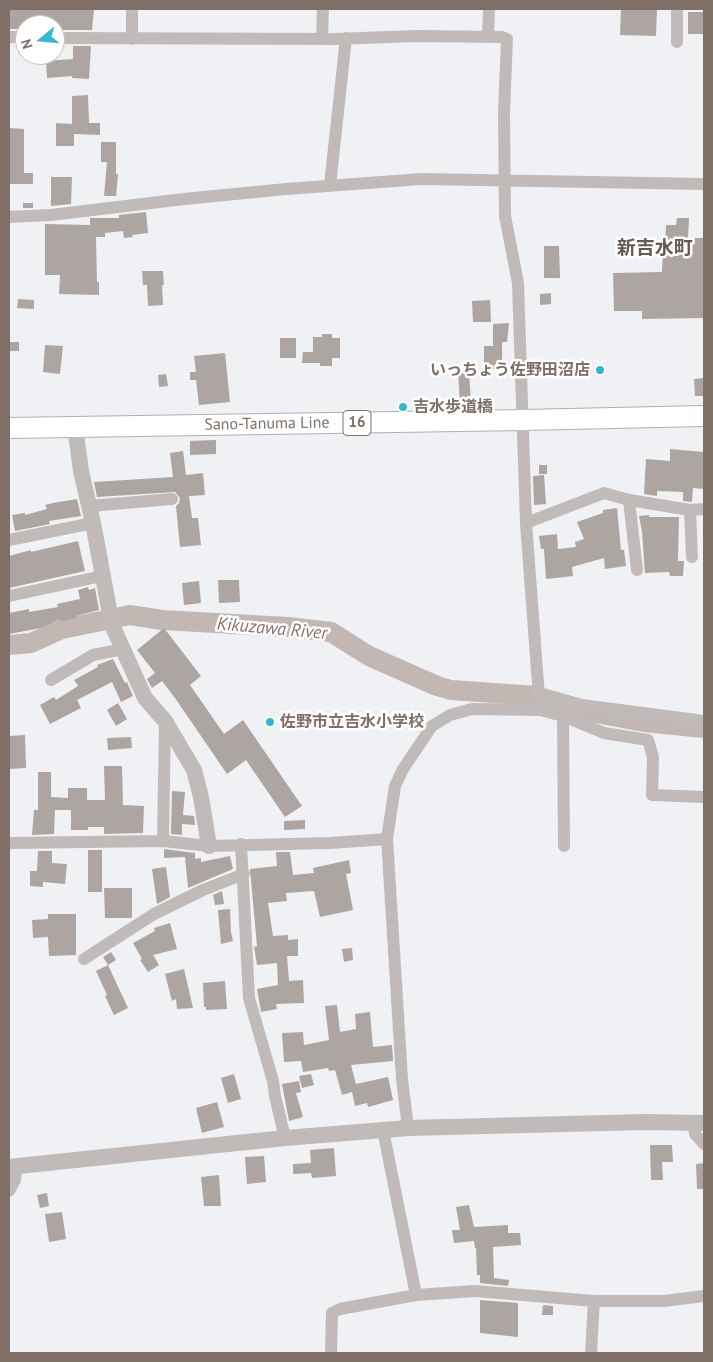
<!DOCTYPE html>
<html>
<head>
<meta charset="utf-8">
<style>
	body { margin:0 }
	#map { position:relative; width:713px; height:1362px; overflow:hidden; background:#f0f1f4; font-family:"PT Sans",sans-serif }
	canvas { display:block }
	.frame { position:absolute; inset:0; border:10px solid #7f6f66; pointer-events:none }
	.north { position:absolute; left:15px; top:15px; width:50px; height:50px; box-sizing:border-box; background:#fff; border:1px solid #ccc5c2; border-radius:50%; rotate:253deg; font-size:14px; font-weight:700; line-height:20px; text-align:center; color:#7f6f66 }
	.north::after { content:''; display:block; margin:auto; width:18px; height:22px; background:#34b8d1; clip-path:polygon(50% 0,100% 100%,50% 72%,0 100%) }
</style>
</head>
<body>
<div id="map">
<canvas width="713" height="1362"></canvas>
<div class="frame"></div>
<div class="north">N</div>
</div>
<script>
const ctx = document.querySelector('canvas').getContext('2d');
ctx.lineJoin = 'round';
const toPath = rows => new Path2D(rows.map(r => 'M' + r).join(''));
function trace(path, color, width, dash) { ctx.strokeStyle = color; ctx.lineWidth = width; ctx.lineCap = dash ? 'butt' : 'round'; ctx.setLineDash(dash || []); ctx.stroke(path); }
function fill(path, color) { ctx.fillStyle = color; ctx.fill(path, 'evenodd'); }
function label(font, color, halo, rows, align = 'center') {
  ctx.font = font + ' "PT Sans","Noto Sans JP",sans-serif'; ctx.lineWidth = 5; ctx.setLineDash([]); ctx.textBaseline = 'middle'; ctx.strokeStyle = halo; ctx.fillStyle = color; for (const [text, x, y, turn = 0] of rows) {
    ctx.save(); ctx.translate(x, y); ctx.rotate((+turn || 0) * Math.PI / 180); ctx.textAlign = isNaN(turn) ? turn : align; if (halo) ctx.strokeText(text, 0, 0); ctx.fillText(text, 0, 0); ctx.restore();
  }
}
trace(toPath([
	[9,645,31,643,62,629,130,615,162,620,288,627,331,632,369,656,437,686,451,690,536,696,559,705,596,713,644,722,704,728]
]), '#c3b7b4', 20);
fill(toPath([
	[9,9,94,9,92,30,55,30,55,25,25,25,25,29,9,29],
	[621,9,657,9,656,36,620,35],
	[688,12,704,12,704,34,688,34],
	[73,46,91,46,89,79,72,78,72,76,47,78,46,61,73,59],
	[88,95,89,123,100,123,100,135,74,134,74,146,56,146,56,123,72,124,72,96],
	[9,128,24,129,24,173,33,173,33,184,9,184],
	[101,142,116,142,116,174,118,174,116,196,104,196,107,162,101,162],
	[51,177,72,177,71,204,51,206],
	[23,203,33,203,33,208,23,208],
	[146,212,148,233,132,235,133,237,124,238,123,231,105,233,105,237,96,237,97,282,99,282,99,295,59,294,60,275,45,275,45,224,90,225,90,218,119,218,119,215],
	[677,218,689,218,688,238,704,238,704,318,642,319,642,311,614,311,613,273,662,272,663,250,665,250,666,225,676,225],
	[544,246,559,246,560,278,544,278],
	[142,271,163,271,164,285,162,285,163,305,148,306,147,285,143,285],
	[551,293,551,304,540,305,540,294],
	[18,299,34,300,34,309,17,308],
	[490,300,491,322,473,322,472,301],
	[509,323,507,342,502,342,502,369,484,369,484,346,493,346,493,324],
	[322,334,332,334,332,338,340,338,340,358,332,358,332,366,320,366,320,363,302,363,303,352,313,352,313,337,322,337],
	[280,338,296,338,296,358,280,358],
	[9,342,19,342,19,351,9,351],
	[45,345,63,346,60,374,43,372],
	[225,353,230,402,199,405,196,380,190,380,190,372,196,372,194,356],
	[469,370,471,405,460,405,458,371],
	[166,374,168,386,159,387,158,375],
	[704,378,704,396,695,396,694,379],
	[216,440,216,454,190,455,190,441],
	[670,449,704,452,704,489,693,488,692,502,683,501,683,492,657,491,657,496,644,494,646,459,670,461],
	[183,451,186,475,203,473,205,495,189,496,192,518,198,518,201,545,180,547,176,506,179,503,180,498,175,492,97,497,94,482,173,477,170,453],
	[539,465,547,465,547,474,539,474],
	[544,475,546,504,534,505,533,476],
	[77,499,81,516,49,521,50,524,15,531,12,515,25,513,25,515,47,509,45,505,53,503],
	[617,508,621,550,624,550,626,566,605,569,604,558,572,567,573,576,546,579,544,549,541,549,539,536,557,534,558,549,576,547,575,542,584,539,577,522,603,513,603,510],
	[649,515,649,517,679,517,678,561,684,561,683,576,670,576,669,572,645,573,642,532,639,516],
	[78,541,85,571,9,588,9,556,31,550,31,552],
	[218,580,239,580,240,602,219,603],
	[199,581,201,603,184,605,182,583],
	[88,587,89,590,95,588,99,610,76,616,76,618,61,621,60,619,41,628,9,634,9,613,29,609,29,612,58,607,57,604,80,599,78,590],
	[164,628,201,676,190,685,224,734,243,720,302,806,285,817,246,760,227,774,175,698,162,681,152,688,147,679,155,673,137,650],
	[113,659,125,683,127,682,133,696,121,702,112,682,77,700,81,708,50,724,40,705,54,697,56,700,78,686,74,680,98,667,97,665],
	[118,703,127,719,116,726,107,710],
	[25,735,26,768,9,769,9,736],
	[131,737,132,748,108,750,107,738],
	[104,766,122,766,123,805,144,806,143,833,104,834,104,827,88,827,88,830,71,830,71,810,55,810,54,834,32,835,34,810,38,810,38,772,51,772,51,797,68,798,68,788,87,788,87,800,105,800],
	[172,791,185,792,183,815,194,816,195,825,182,824,182,835,171,834],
	[305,820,305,829,284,830,284,821],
	[164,849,195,853,195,859,201,858,201,862,230,856,233,869,188,888,185,857,164,858],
	[88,850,102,850,102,892,88,892],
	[38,851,52,851,52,863,67,864,65,884,43,882,43,887,30,886,30,871,37,871],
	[276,852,290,852,293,875,314,873,313,868,349,860,351,873,346,874,353,910,320,917,314,891,286,893,287,901,268,903,273,936,288,935,288,940,298,939,298,956,287,956,289,981,303,980,304,1003,276,1004,277,1009,261,1012,257,989,278,985,277,963,257,965,254,947,257,946,250,869,277,866],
	[166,867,170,897,157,904,152,869],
	[104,888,132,888,132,918,105,918],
	[222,891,224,904,215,905,213,895],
	[230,909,231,932,233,941,221,944,218,910],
	[48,914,76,914,76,955,49,956,48,937,33,938,32,920,48,919],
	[170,923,177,949,153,955,159,965,148,972,140,960,142,959,133,943,155,931,154,928],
	[352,948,353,960,344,962,342,949],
	[111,952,116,960,108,965,103,957],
	[108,965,128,1008,114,1015,105,996,107,995,96,971],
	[184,969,193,1008,177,1009,176,999,172,1001,165,974],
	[225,981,227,1009,206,1010,206,1007,204,1007,203,983],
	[337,1005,340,1032,356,1029,355,1014,370,1012,373,1047,392,1045,393,1061,351,1065,356,1084,388,1077,393,1100,368,1107,367,1103,355,1106,352,1092,342,1095,335,1070,329,1071,328,1068,303,1072,301,1061,284,1062,282,1033,303,1032,304,1045,329,1040,325,1006],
	[234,1074,241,1099,228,1103,221,1078],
	[311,1074,314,1085,302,1088,299,1076],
	[299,1081,301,1092,296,1093,303,1117,289,1121,282,1084],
	[217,1102,224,1127,202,1133,196,1108],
	[650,1145,672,1145,673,1162,662,1162,663,1180,651,1180],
	[334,1148,336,1176,312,1178,311,1173,293,1174,293,1164,311,1163,310,1150],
	[264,1156,266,1182,247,1184,245,1157],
	[704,1163,704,1189,697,1189,696,1164],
	[219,1175,221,1206,204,1206,201,1177],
	[47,1193,49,1206,40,1208,37,1195],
	[469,1205,474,1227,508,1225,508,1233,520,1233,521,1245,493,1247,494,1278,509,1280,508,1286,480,1283,480,1275,477,1275,476,1248,475,1248,474,1241,454,1243,452,1230,460,1230,456,1207],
	[62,1212,66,1239,49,1242,45,1214],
	[480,1300,518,1303,518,1337,480,1333],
	[543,1305,553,1306,553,1315,542,1315]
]), '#ada5a1');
const primary = toPath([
	[9,428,524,420,704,416]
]);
trace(primary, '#b3aeab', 22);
trace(toPath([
	[9,37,25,37],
	[488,37,489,9],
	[55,38,334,39,417,36,502,37,507,39,504,112,505,216,518,283,526,523,540,710],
	[132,39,132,9],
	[322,39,323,9],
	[677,42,677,9],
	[330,185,346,38],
	[9,217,51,215,184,199,286,189,422,179,704,184],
	[629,500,637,570],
	[89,506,172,499],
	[690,510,692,557],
	[526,523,604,493,629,500,690,510,704,509],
	[9,540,93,523],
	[9,596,102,576],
	[51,680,93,655,123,649],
	[539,693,582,705,704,721],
	[563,716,564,846],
	[163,841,165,721],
	[9,843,163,841,209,846,330,843,387,839],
	[241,844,249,998,273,1081,275,1096,285,1138],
	[84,959,154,914,203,890,244,874],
	[694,1123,695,1134,704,1144],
	[408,1128,402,1079,387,839,395,786,403,769,432,726,450,715,472,709,540,710,563,716,604,733,648,740,653,757,652,795,704,797],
	[383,1130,416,1295],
	[9,1191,15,1180,16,1166],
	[331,1353,332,1313,340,1309,416,1295,475,1291,594,1301,664,1301,704,1296],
	[591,1353,594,1301]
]), '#c0bbb9', 12);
trace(toPath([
	[75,427,81,471,93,523,112,625,145,698,165,721,194,770,201,797,209,846],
	[9,1167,285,1138,408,1128,645,1122,704,1123]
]), '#c0bbb9', 16);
trace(primary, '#fff', 20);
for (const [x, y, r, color] of [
	[600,370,5,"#34b8d1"],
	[403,407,5,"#34b8d1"],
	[270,722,5,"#34b8d1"]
]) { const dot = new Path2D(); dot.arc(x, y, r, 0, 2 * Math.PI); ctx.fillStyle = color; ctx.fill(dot); trace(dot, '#fff', 2); }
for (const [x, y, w] of [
	[357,423,28]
]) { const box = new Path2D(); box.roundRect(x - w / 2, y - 12.5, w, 25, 4); ctx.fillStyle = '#fff'; ctx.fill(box); trace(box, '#7f6f66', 1); }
label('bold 15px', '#7f6f66', null, [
	["16",357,423]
]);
label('bold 16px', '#7f6f66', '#fff', [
	["いっちょう佐野田沼店",590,370,"right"],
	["吉水歩道橋",413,407],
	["佐野市立吉水小学校",280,722]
], 'left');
label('16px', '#7f6f66', '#fff', [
	["Sano-Tanuma Line",267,424,-1]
]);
label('italic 18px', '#8a716c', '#fff', [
	["Kikuzawa River",272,629,5]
]);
label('bold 19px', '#645953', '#fff', [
	["新吉水町",655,249]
]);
</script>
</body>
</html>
